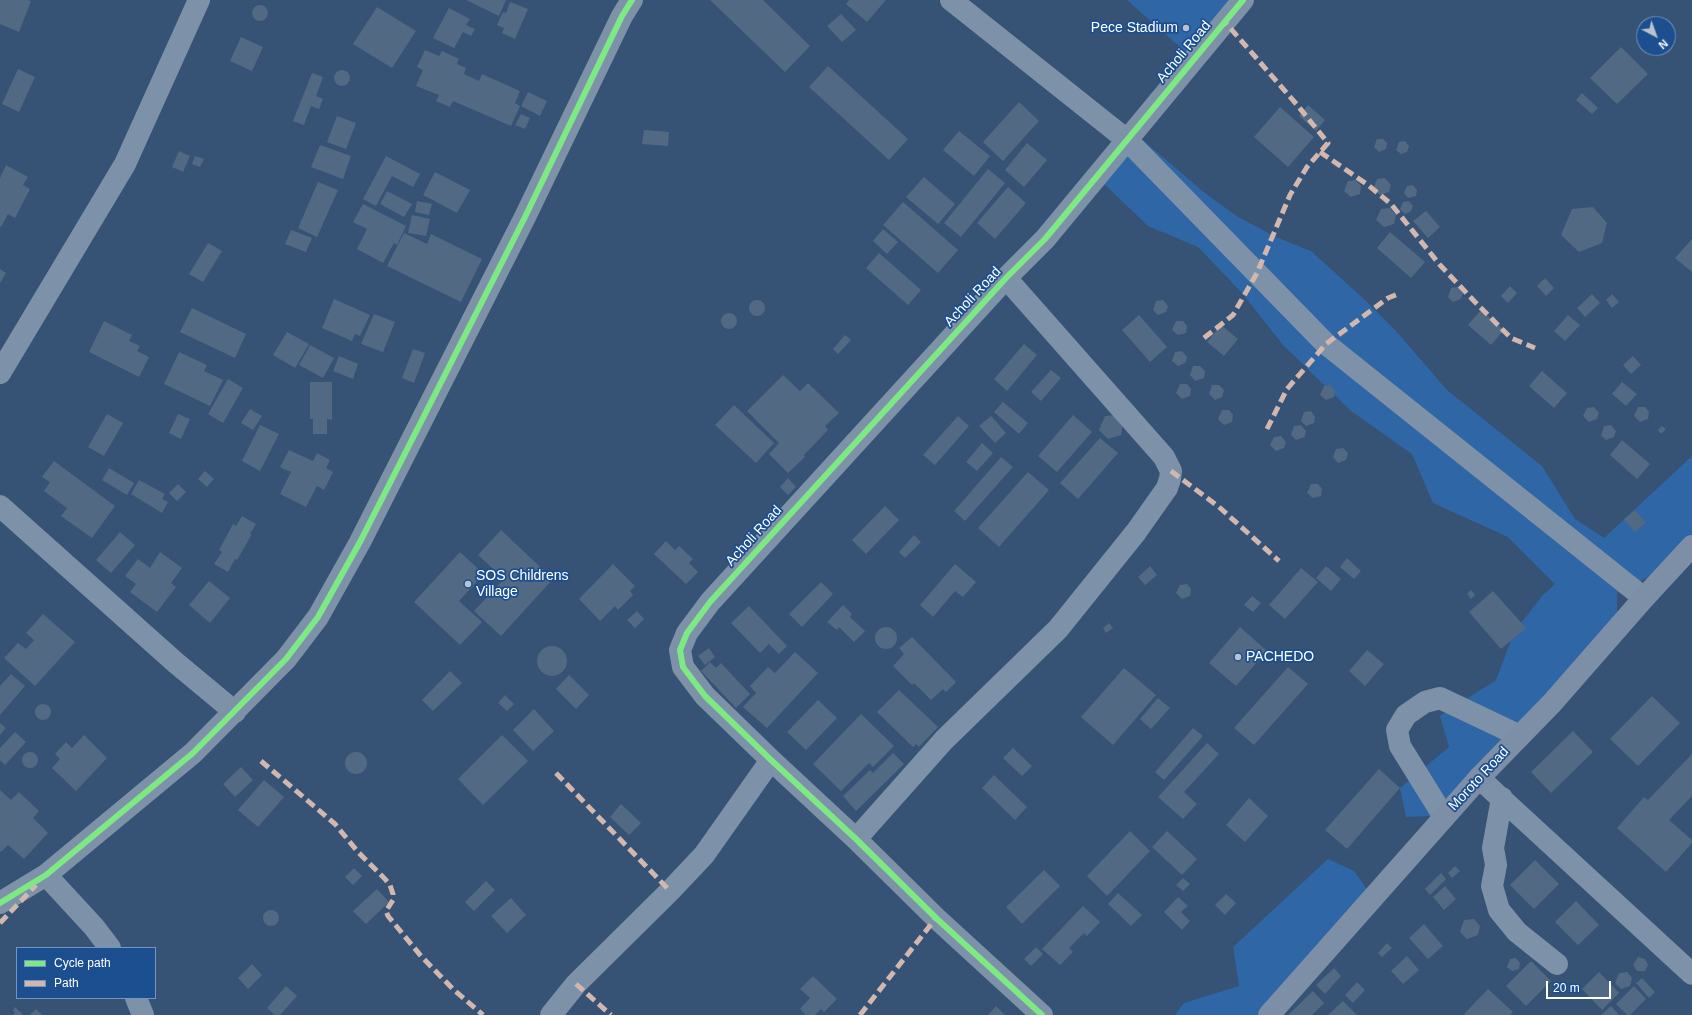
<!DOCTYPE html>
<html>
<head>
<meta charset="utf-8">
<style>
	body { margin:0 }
	#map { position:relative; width:1692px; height:1015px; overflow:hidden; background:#365274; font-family:Helvetica,sans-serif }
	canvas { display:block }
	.legend { position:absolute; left:16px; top:947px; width:140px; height:52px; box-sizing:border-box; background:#1b4f8f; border:1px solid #7695bc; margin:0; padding:5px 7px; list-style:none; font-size:12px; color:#fff }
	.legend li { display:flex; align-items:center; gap:8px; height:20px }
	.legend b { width:20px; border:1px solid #7695bc }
	.north { position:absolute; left:1636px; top:16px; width:40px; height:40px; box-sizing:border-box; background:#1b4f8f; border:1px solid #7695bc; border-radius:50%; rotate:139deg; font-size:11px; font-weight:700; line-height:16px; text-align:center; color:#fff }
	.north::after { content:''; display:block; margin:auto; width:14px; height:18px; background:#b9c2ce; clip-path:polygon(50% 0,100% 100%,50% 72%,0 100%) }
	.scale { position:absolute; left:1546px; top:981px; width:65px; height:18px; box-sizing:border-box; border:2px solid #fff; border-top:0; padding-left:5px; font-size:12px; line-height:14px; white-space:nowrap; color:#fff; -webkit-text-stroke:3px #1b4f8f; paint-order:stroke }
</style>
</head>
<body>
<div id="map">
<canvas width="1692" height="1015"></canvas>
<ul class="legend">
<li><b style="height:5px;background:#7ce984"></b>Cycle path</li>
<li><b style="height:5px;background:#d1b7ad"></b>Path</li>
</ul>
<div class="north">N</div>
<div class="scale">20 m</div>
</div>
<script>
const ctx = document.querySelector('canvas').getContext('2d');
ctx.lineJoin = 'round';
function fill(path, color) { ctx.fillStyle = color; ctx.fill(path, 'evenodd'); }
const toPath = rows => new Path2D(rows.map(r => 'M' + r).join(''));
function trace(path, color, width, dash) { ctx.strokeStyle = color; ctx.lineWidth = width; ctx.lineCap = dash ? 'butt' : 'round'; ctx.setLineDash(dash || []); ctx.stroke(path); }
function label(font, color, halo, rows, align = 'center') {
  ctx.font = font + ' Helvetica,sans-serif'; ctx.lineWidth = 3.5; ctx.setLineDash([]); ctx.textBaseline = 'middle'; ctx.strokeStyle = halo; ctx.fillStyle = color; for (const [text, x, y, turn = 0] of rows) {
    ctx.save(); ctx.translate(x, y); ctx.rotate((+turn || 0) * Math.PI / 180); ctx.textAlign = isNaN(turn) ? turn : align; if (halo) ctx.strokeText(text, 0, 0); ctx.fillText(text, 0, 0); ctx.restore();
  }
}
fill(toPath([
	[1127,0,1240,0,1189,55],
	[1138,136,1205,193,1238,217,1276,237,1311,251,1365,300,1396,331,1447,390,1542,466,1575,519,1604,538,1692,456,1692,542,1666,568,1617,593,1617,617,1432,816,1406,817,1400,788,1449,747,1440,716,1496,680,1514,632,1542,596,1555,584,1508,537,1433,503,1412,454,1351,411,1283,345,1242,293,1198,247,1148,226,1099,179],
	[1328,859,1354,871,1372,896,1260,1015,1175,1015,1184,1003,1239,986,1233,947]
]), '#2f66a5');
fill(toPath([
	[0,0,28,0,31,1,19,32,0,24],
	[466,0,506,0,499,16],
	[710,0,763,0,810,46,785,72],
	[849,0,886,0,867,22,846,4],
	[510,2,528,9,515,39,502,33,504,28,497,25,503,12,506,13],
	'252 13a8 8 0 1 1 16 0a8 8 0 1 1-16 0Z',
	[377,7,416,31,392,68,353,44],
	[449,8,470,19,466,25,475,29,471,36,463,32,454,48,433,38],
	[841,14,856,30,842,42,827,26],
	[241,37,263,47,252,71,230,61],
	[1621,47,1648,74,1617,104,1590,78],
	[425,50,439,56,442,51,459,59,457,64,466,68,464,74,479,81,482,74,520,91,515,103,520,106,511,126,453,101,450,107,436,101,439,95,416,86,423,70,417,67],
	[828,66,908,139,889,160,809,87],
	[18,69,35,77,19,112,2,104],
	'334 78a8 8 0 1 1 16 0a8 8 0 1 1-16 0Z',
	[312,73,323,77,316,96,323,99,319,109,311,106,304,125,293,121],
	[528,92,547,101,540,116,521,106],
	[1582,93,1598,108,1592,114,1576,100],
	[1019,102,1039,121,1003,161,983,142],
	[1308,105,1325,120,1316,131,1299,116],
	[1280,107,1314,137,1288,167,1254,137],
	[521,114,530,118,525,129,515,125],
	[337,116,356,123,346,149,327,142],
	[644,130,669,132,668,146,642,144],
	[959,131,990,156,974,176,943,150],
	[1377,139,1383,139,1387,143,1386,149,1379,152,1374,147],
	[1405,141,1409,146,1407,152,1401,154,1396,150,1399,142],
	[1027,143,1047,160,1024,187,1005,170],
	[320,145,351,156,343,179,311,167],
	[179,151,190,156,183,172,172,167],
	[195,156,204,159,200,167,192,164],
	[386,156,420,174,413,187,392,176,376,206,363,199],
	[6,165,28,177,23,185,30,189,15,218,8,214,1,227,0,226,0,178],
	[988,169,1005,183,961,237,944,223],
	[435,172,470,190,457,213,423,195],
	[924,177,955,204,938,224,906,197],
	[1385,178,1391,185,1389,192,1380,195,1373,189,1377,179],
	[1356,180,1361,186,1360,194,1351,197,1344,191,1348,181],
	[318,182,338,190,317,237,298,228],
	[1413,185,1417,190,1416,196,1408,198,1404,193,1407,186],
	[1008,187,1026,203,995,239,977,223],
	[387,191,412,204,404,217,380,204],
	[417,201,432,204,429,215,415,212],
	[1409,201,1413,206,1411,211,1405,214,1400,209,1403,202],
	[903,202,958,250,938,273,883,225],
	[363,204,406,226,397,245,394,243,383,263,357,249,367,229,353,222],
	[1593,207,1607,223,1602,243,1579,252,1561,235,1572,209],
	[1390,208,1396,215,1394,224,1384,227,1376,220,1381,209],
	[1426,211,1440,227,1428,238,1413,221],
	[412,215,430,219,426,236,408,233],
	[883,229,898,242,887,254,873,241],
	[291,230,312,238,306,252,285,244],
	[1390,232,1425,262,1411,278,1377,248],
	[404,233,427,244,431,234,482,259,461,302,387,266],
	[1692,239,1692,272,1675,258],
	[208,243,222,251,203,282,189,274],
	[879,253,921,290,908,305,866,268],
	[0,269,6,273,0,283],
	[1545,278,1554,288,1546,296,1537,286],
	[1510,286,1517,293,1508,303,1501,296],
	[1458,287,1463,293,1461,299,1453,302,1448,297,1451,288],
	[1592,294,1600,303,1585,317,1577,308],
	[1612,294,1619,302,1612,308,1606,300],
	[334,299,370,315,360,336,355,334,352,341,322,328],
	'749 308a8 8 0 1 1 16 0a8 8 0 1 1-16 0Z',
	[1163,300,1168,306,1166,312,1158,315,1153,310,1156,301],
	[192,308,246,334,235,358,180,332],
	[1481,310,1504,330,1491,345,1468,325],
	'721 321a8 8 0 1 1 16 0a8 8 0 1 1-16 0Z',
	[374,314,395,322,383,352,361,344],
	[1139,315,1167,347,1150,362,1122,330],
	[1568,315,1580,325,1565,341,1554,331],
	[104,321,132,335,129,341,140,346,137,351,149,357,139,377,89,352],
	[1176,321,1183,321,1187,326,1186,333,1178,335,1172,330],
	[1221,325,1238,339,1224,356,1207,342],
	[287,332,309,344,295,368,273,355],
	[845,335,851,340,838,354,833,349],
	[1024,344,1037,355,1007,391,994,379],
	[310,345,334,358,323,378,299,365],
	[413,349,425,353,414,383,402,378],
	[1182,351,1187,357,1185,363,1178,366,1172,361,1175,352],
	[179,352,207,365,204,371,223,380,210,406,164,384],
	[339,356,358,364,353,379,333,371],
	[1633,356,1641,365,1631,374,1623,365],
	[1193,366,1200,366,1205,371,1204,378,1195,381,1190,375],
	[1051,370,1061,378,1041,401,1031,392],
	[1542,371,1567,393,1554,408,1529,386],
	[783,375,800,391,808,383,839,413,825,426,828,430,804,455,805,457,788,473,769,454,779,443,747,411],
	[228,379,243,388,223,423,208,414],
	[310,382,332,382,332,420,327,419,327,434,313,434,313,419,310,419],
	[1622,382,1637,394,1626,406,1612,394],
	[1180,384,1187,384,1191,389,1190,396,1182,399,1176,393],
	[1212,385,1219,385,1224,390,1222,397,1215,400,1209,394],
	[1330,385,1335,391,1334,397,1326,400,1320,395,1324,386],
	[1003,402,1028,423,1019,434,994,412],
	[734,405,774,443,756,463,715,425],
	[1594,407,1599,413,1597,419,1589,422,1583,416,1587,408],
	[1638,407,1645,407,1649,412,1648,419,1640,422,1634,416],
	[250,409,262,416,253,430,241,423],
	[1222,410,1229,410,1233,415,1232,422,1224,425,1218,419],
	[1311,411,1315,417,1314,423,1306,426,1301,421,1304,412],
	[107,414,123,423,104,456,88,447],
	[178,414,190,419,181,439,169,433],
	[1073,415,1092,432,1057,472,1038,456],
	[1116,415,1123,424,1121,435,1108,439,1099,430,1105,416],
	[958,416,969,426,935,465,923,455],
	[991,416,1006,433,995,443,979,426],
	[260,425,279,434,260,471,242,461],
	[1301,425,1306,431,1305,437,1296,440,1291,435,1294,426],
	[1611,425,1616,431,1614,437,1606,440,1601,435,1604,426],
	[1662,426,1666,429,1661,434,1658,430],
	[1281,436,1286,442,1284,448,1276,451,1270,445,1274,437],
	[1100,438,1118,453,1078,499,1060,483],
	[1622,440,1650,464,1637,479,1610,455],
	[982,443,993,453,977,471,966,462],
	[1343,448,1348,453,1346,460,1338,463,1333,457,1336,449],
	[289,450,313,461,317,453,330,460,326,468,333,472,324,490,317,486,306,507,280,494,291,472,280,467],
	[1001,457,1013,467,965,521,954,511],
	[54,461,115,506,92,538,61,516,67,508,44,491,50,482,42,477],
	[109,468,134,483,127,495,102,480],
	[205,471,214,479,207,487,198,479],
	[1028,472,1049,490,999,547,978,528],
	[788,478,796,487,788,495,780,487],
	[139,480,165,494,162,499,168,502,162,513,131,494],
	[178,484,186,492,177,501,169,493],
	[1311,484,1318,484,1322,489,1321,496,1313,498,1307,493],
	[885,506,899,520,866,554,852,540],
	[1635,510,1646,523,1635,532,1624,519],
	[242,516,256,524,250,534,252,534,237,560,235,559,228,572,214,564,222,552,219,550,233,524,236,526],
	[501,530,553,579,501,636,474,611,504,579,478,555],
	[120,532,135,545,111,573,96,560],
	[914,535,921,542,905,558,899,552],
	[666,541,675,550,679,546,693,559,689,563,698,572,686,584,654,554],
	[160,552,182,568,171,583,176,587,157,612,130,592,136,584,125,576,138,559,150,568],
	[460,552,484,574,459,601,482,622,460,645,414,602],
	[1347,558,1361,571,1354,579,1340,567],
	[613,564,635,586,630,591,633,595,618,610,615,606,600,621,579,599],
	[955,564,976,582,963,597,955,591,933,617,920,605],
	[1150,566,1157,575,1145,585,1138,577],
	[1326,566,1341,579,1331,591,1316,578],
	[1301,568,1318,582,1285,619,1269,605],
	[209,581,230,598,210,623,189,605],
	[821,582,833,594,802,627,789,614],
	[1187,584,1191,589,1190,596,1182,599,1176,593,1180,585],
	[1471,590,1475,595,1471,599,1467,594],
	[1493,591,1526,628,1501,649,1469,612],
	[1252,596,1261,603,1253,612,1244,605],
	[843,605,852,614,850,617,865,631,854,642,839,627,837,630,827,622],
	[749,606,787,646,779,654,769,644,760,653,731,623],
	[637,611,644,619,635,628,627,620],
	[43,614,75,642,35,686,4,658,18,643,26,649,34,640,26,633],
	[1109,623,1113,628,1106,633,1103,628],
	'875 638a11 11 0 1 1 22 0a11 11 0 1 1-22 0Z',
	[1240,627,1267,651,1236,686,1209,663],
	[912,637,956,682,946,692,943,689,931,700,914,683,912,685,893,666,904,654,899,648],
	'537 661a15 15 0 1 1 30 0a15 15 0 1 1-30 0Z',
	[709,648,715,657,705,665,698,656],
	[1367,650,1384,664,1365,686,1349,671],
	[795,652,818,673,767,728,743,707,756,693,750,686,768,667,775,673],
	[710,662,716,668,721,663,750,694,736,708,701,671],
	[1288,667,1308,684,1254,745,1234,728],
	[1124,668,1156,695,1113,745,1081,717],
	[450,671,462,683,433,711,422,700],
	[11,674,25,686,0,715,0,686],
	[569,675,589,695,576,709,556,689],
	[899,690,938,727,919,747,916,744,913,747,877,712],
	[505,695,514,704,507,711,498,703],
	[1652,696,1680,723,1638,766,1610,739],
	[1158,698,1170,708,1151,729,1140,719],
	[818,700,837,718,806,750,787,732],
	'35 712a8 8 0 1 1 16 0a8 8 0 1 1-16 0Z',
	[534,709,554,731,533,751,513,730],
	[861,714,894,746,873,767,869,763,841,791,813,764],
	[0,723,6,728,0,735],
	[1193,728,1203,736,1164,780,1155,772],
	[1573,731,1593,752,1551,793,1531,772],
	[15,732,26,742,5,765,0,760,0,748],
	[84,735,107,758,76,791,52,768,60,759,55,754,66,742,72,748],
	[502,735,528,761,483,805,458,779],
	[1207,743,1219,754,1184,792,1197,804,1183,819,1158,797],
	[1013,748,1032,766,1022,776,1003,758],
	'22 760a8 8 0 1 1 16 0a8 8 0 1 1-16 0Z',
	'345 763a11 11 0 1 1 22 0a11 11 0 1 1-22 0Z',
	[893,753,904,764,856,811,843,796,870,770,873,773],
	[1692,754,1692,796,1669,820,1692,840,1692,843,1666,872,1617,828,1644,797,1648,800],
	[241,767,253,780,235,797,223,784],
	[1379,769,1400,788,1347,849,1325,830],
	[994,775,1027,807,1015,820,982,788],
	[264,780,284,797,258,827,238,810],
	[0,790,11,800,19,792,39,811,33,818,48,833,24,859,8,845,1,852,0,851],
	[1249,798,1268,816,1245,842,1226,825],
	[621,804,641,823,629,835,610,817],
	[1130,831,1150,851,1107,896,1087,876],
	[1167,831,1197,859,1182,875,1152,847],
	[1535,860,1559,884,1534,909,1510,885],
	[1455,866,1460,871,1452,878,1448,873],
	[354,868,362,876,353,885,345,877],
	[1044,870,1060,886,1022,924,1006,907],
	[1441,873,1446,879,1430,895,1425,889],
	[1183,878,1190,884,1183,891,1176,885],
	[486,881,495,890,474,911,465,902],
	[1445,886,1456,899,1444,910,1433,897],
	[377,889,389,902,366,924,353,911],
	[1118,893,1142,915,1131,926,1108,904],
	[1226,894,1236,903,1225,915,1215,905],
	[1178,897,1188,906,1181,912,1190,921,1182,930,1164,912],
	[511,898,526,915,507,933,491,916],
	[1576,901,1599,925,1578,945,1555,922],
	[1083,906,1100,922,1087,936,1084,933,1069,948,1073,952,1060,965,1042,949],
	'263 918a8 8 0 1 1 16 0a8 8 0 1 1-16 0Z',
	[1474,919,1480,926,1478,935,1467,939,1460,932,1464,920],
	[1424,924,1443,946,1428,959,1409,938],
	[1387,943,1392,948,1382,957,1378,953],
	[1036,947,1043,954,1031,966,1024,959],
	[1407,956,1419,970,1403,984,1391,971],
	[1638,957,1645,959,1648,965,1645,971,1637,971,1633,965],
	[1516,958,1520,963,1519,969,1512,971,1507,967,1510,959],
	[1531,961,1551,981,1526,1006,1506,986],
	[252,964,262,975,248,989,238,978],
	[1334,968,1341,976,1325,994,1316,985],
	[1599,972,1619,993,1602,1010,1582,989],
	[1627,972,1632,978,1630,986,1621,989,1615,983,1619,973],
	[813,976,837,999,824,1012,821,1009,815,1015,806,1015,800,1009,810,998,800,989],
	[1642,978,1655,992,1649,998,1636,983],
	[1357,982,1365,990,1353,1003,1345,995],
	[286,986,297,996,280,1015,275,1015,267,1008],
	[1634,986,1646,999,1630,1015,1627,1015,1616,1004],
	[1488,989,1513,1012,1510,1015,1465,1015,1464,1014],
	[1313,991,1324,1003,1312,1015,1288,1015],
	[1343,1001,1357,1015,1328,1015],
	[996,1006,1005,1015,988,1015],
	[1611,1006,1619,1015,1601,1015],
	[15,1007,23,1015,13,1015,15,1013,13,1010],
	[36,1009,42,1015,30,1015]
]), '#526984');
trace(toPath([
	[951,0,1127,140,1326,344,1644,598],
	[0,373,125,164,199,0],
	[0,506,176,663,235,712],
	[1479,778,1692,974],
	[1502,798,1493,848,1496,865,1492,886,1499,910,1517,932,1557,964],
	[1444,817,1400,746,1397,730,1406,715,1425,702,1440,698,1520,736],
	[856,839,944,740,1058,629,1136,532,1167,488,1170,479,1171,471,1164,457,1006,278],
	[46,875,94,927,110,948],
	[0,903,46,875,193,753,286,659,318,617,360,542,525,217,622,16,632,0],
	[136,998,143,1015],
	[551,1015,576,984,670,891,704,855,771,760],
	[1042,1015,936,918,856,839,771,760,705,696,683,667,680,650,687,633,710,602,1006,278,1045,239,1243,0]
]), '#7d92a8', 22);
trace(toPath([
	[1269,1015,1479,778,1552,703,1644,598,1692,546]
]), '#7d8ea7', 22);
trace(toPath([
	[1320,152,1368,185,1391,204,1440,265,1475,302,1511,338,1535,348],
	[1204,338,1233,315,1257,273,1290,195,1307,167,1328,143,1298,106,1225,22],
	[1267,429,1287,389,1326,344,1388,298,1398,294],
	[1171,471,1219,507,1279,561],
	[261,761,335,824,358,852,385,879,390,885,393,894,393,900,386,911,388,916,421,956,453,989,483,1015],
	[556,773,670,891],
	[0,923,36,885],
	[576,984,611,1015],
	[860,1015,936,918]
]), '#d1b7ad', 5, [10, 5]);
trace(toPath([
	[0,903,46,875,193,753,286,659,318,617,360,542,525,217,622,16,632,0],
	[1042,1015,936,918,856,839,771,760,705,696,683,667,680,650,687,633,710,602,1006,278,1045,239,1243,0]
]), '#7ce984', 6);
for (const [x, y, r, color] of [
	[1186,28,4,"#b9c2ce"],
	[468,584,4,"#b9c2ce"],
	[1238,657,4,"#b9c2ce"]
]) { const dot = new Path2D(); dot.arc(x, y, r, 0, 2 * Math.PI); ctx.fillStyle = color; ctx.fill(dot); trace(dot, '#1b4f8f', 1.5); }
label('14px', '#fff', '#1b4f8f', [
	["Pece Stadium",1178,28,"right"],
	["SOS Childrens",476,576],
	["Village",476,592],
	["PACHEDO",1246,657]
], 'left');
label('14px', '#fff', '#1b4f8f', [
	["Acholi Road",1184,52,-50],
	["Acholi Road",973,297,-47],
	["Acholi Road",754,536,-48],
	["Moroto Road",1479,779,-47]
]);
</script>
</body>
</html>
